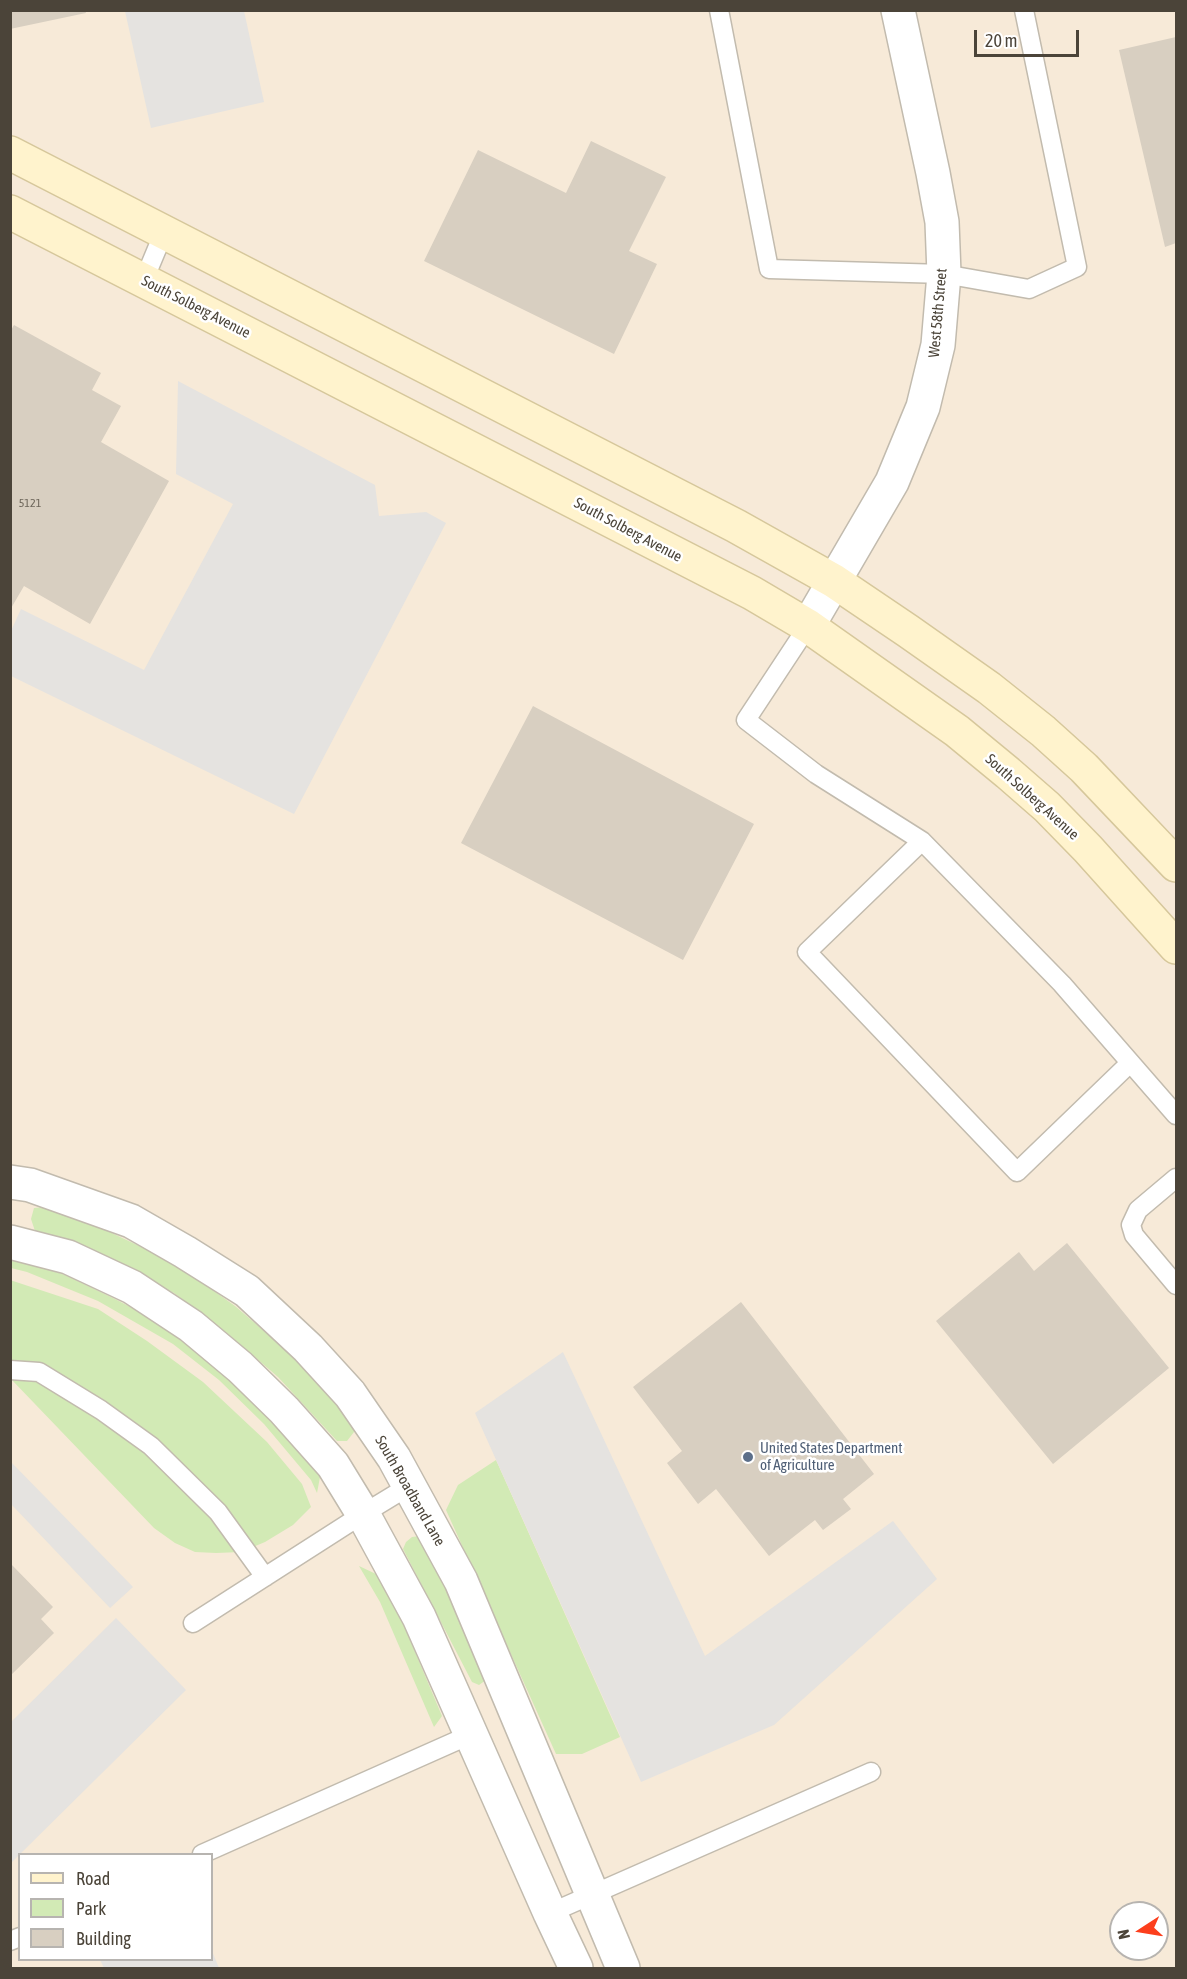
<!DOCTYPE html>
<html>
<head>
<meta charset="utf-8">
<style>
	body { margin:0 }
	#map { position:relative; width:1187px; height:1979px; overflow:hidden; background:#f6f3ec; font-family:"Asap Condensed",sans-serif }
	canvas { display:block }
	.frame { position:absolute; inset:0; border:12px solid #4b4439; pointer-events:none }
	.legend { position:absolute; left:18px; top:1853px; width:195px; height:108px; box-sizing:border-box; background:#fff; border:2px solid #b7b4b0; margin:0; padding:8px 10px; list-style:none; font-size:18px; color:#4b4439 }
	.legend li { display:flex; align-items:center; gap:12px; height:30px }
	.legend b { width:30px; border:2px solid #b7b4b0 }
	.north { position:absolute; left:1109px; top:1901px; width:60px; height:60px; box-sizing:border-box; background:#fff; border:2px solid #b7b4b0; border-radius:50%; rotate:258deg; font-size:16px; font-weight:700; line-height:24px; text-align:center; color:#4b4439 }
	.north::after { content:''; display:block; margin:auto; width:21px; height:27px; background:#fc3f1d; clip-path:polygon(50% 0,100% 100%,50% 72%,0 100%) }
	.scale { position:absolute; left:974px; top:30px; width:105px; height:27px; box-sizing:border-box; border:3px solid #4b4439; border-top:0; padding-left:8px; font-size:18px; line-height:21px; white-space:nowrap; color:#4b4439; -webkit-text-stroke:4px #fff; paint-order:stroke }
</style>
</head>
<body>
<div id="map">
<canvas width="1187" height="1979"></canvas>
<div class="frame"></div>
<ul class="legend">
<li><b style="height:8px;background:#fff3cd"></b>Road</li>
<li><b style="height:16px;background:#d2eab5"></b>Park</li>
<li><b style="height:16px;background:#d8cfc1"></b>Building</li>
</ul>
<div class="north">N</div>
<div class="scale">20 m</div>
</div>
<script>
const ctx = document.querySelector('canvas').getContext('2d');
ctx.lineJoin = 'round';
function fill(path, color) { ctx.fillStyle = color; ctx.fill(path, 'evenodd'); }
const toPath = rows => new Path2D(rows.map(r => 'M' + r).join(''));
function trace(path, color, width, dash) { ctx.strokeStyle = color; ctx.lineWidth = width; ctx.lineCap = dash ? 'butt' : 'round'; ctx.setLineDash(dash || []); ctx.stroke(path); }
function label(font, color, halo, rows, align = 'center') {
  ctx.font = font + ' "Asap Condensed",sans-serif'; ctx.lineWidth = 5; ctx.setLineDash([]); ctx.textBaseline = 'middle'; ctx.strokeStyle = halo; ctx.fillStyle = color; for (const [text, x, y, turn = 0] of rows) {
    ctx.save(); ctx.translate(x, y); ctx.rotate((+turn || 0) * Math.PI / 180); ctx.textAlign = isNaN(turn) ? turn : align; if (halo) ctx.strokeText(text, 0, 0); ctx.fillText(text, 0, 0); ctx.restore();
  }
}
fill(toPath([
	[11,11,1176,11,1176,1968,11,1968],
	[20,1854,212,1854,212,1960,20,1960],
	[1121,1913,1157,1913,1157,1949,1121,1949]
]), '#f7ead8');
fill(toPath([
	[44,1207,80,1218,152,1252,190,1274,235,1306,293,1356,355,1423,354,1432,347,1441,337,1441,278,1377,227,1333,174,1293,78,1246,35,1231,31,1219,34,1208],
	[10,1257,65,1275,115,1299,157,1321,206,1355,251,1395,316,1470,320,1477,317,1493,311,1480,264,1424,219,1380,173,1344,98,1301,27,1272,11,1268],
	[10,1280,98,1309,147,1341,203,1382,267,1442,302,1484,311,1507,293,1525,265,1542,241,1552,216,1553,195,1552,175,1543,154,1528,11,1379],
	[496,1460,620,1737,582,1754,556,1754,446,1510,458,1485],
	[420,1536,426,1540,486,1680,479,1685,472,1682,403,1549,406,1542,412,1537],
	[359,1566,376,1574,387,1585,442,1716,434,1727,380,1602]
]), '#d2eab5');
fill(toPath([
	[125,11,244,11,264,102,151,128],
	[178,381,375,485,379,516,426,512,446,523,294,814,11,676,11,631,21,609,144,670,233,504,176,474],
	[563,1352,705,1656,893,1521,937,1579,774,1725,641,1782,475,1413],
	[10,1461,133,1587,110,1608,11,1504],
	[116,1618,186,1690,11,1863,11,1722],
	[212,1951,219,1968,104,1968,100,1960,212,1960]
]), '#e5e3e0');
fill(toPath([
	[10,10,85,10,86,13,10,29],
	[1176,37,1176,243,1165,247,1119,50],
	[591,141,666,177,629,251,657,264,614,354,424,261,478,150,566,193],
	[14,325,101,373,92,390,121,406,101,442,169,481,90,624,24,586,10,610,10,332],
	[533,706,754,824,683,960,461,843],
	[1067,1243,1169,1368,1053,1464,936,1321,1019,1252,1034,1271],
	[741,1302,874,1474,843,1499,851,1509,823,1530,815,1520,769,1556,716,1489,698,1504,667,1463,682,1451,633,1387],
	[10,1563,53,1607,41,1619,54,1633,10,1676]
]), '#d8cfc1');
const lane = toPath([
	[719,10,769,269,944,274,1029,289,1077,267,1024,10],
	[144,280,164,232],
	[808,626,746,720,816,774,922,841,1062,984,1176,1115],
	[922,841,807,952,1017,1172,1130,1063],
	[1176,1178,1138,1210,1131,1225,1134,1235,1176,1285],
	[10,1370,39,1372,101,1410,151,1446,218,1512,265,1577],
	[193,1623,363,1514,409,1486],
	[202,1854,472,1734],
	[550,1913,871,1772],
	[10,1941,20,1937]
]);
const street = toPath([
	[808,626,892,482,923,407,938,345,944,274,942,222,933,173,898,10],
	[10,1182,30,1185,131,1221,185,1252,247,1291,308,1348,350,1394,394,1458,461,1581,623,1968],
	[10,1242,68,1257,132,1287,191,1326,240,1367,284,1410,333,1465,363,1514,419,1617,550,1913,576,1968]
]);
const secondary = toPath([
	[10,153,736,526,834,581,908,631,989,688,1043,731,1084,768,1176,865],
	[10,212,752,593,808,626,957,731,1008,773,1047,807,1088,849,1176,947]
]);
trace(lane, '#c2bbae', 21);
trace(street, '#c2bbae', 36);
trace(secondary, '#d6c79b', 36);
trace(lane, '#fff', 18);
trace(street, '#fff', 33);
trace(secondary, '#fff3cd', 33);
for (const [x, y, r, color] of [
	[748,1457,6,"#5c6f8a"]
]) { const dot = new Path2D(); dot.arc(x, y, r, 0, 2 * Math.PI); ctx.fillStyle = color; ctx.fill(dot); trace(dot, '#fff', 2); }
label('12px', '#6e675b', null, [
	["5121",30,503]
]);
label('15px', '#4b4439', '#fff', [
	["South Solberg Avenue",196,307,27],
	["West 58th Street",938,313,-85],
	["South Solberg Avenue",628,530,28],
	["South Solberg Avenue",1032,797,42],
	["South Broadband Lane",410,1491,60]
]);
label('15px', '#4e5e75', '#fff', [
	["United States Department",760,1448],
	["of Agriculture",760,1465]
], 'left');
</script>
</body>
</html>
